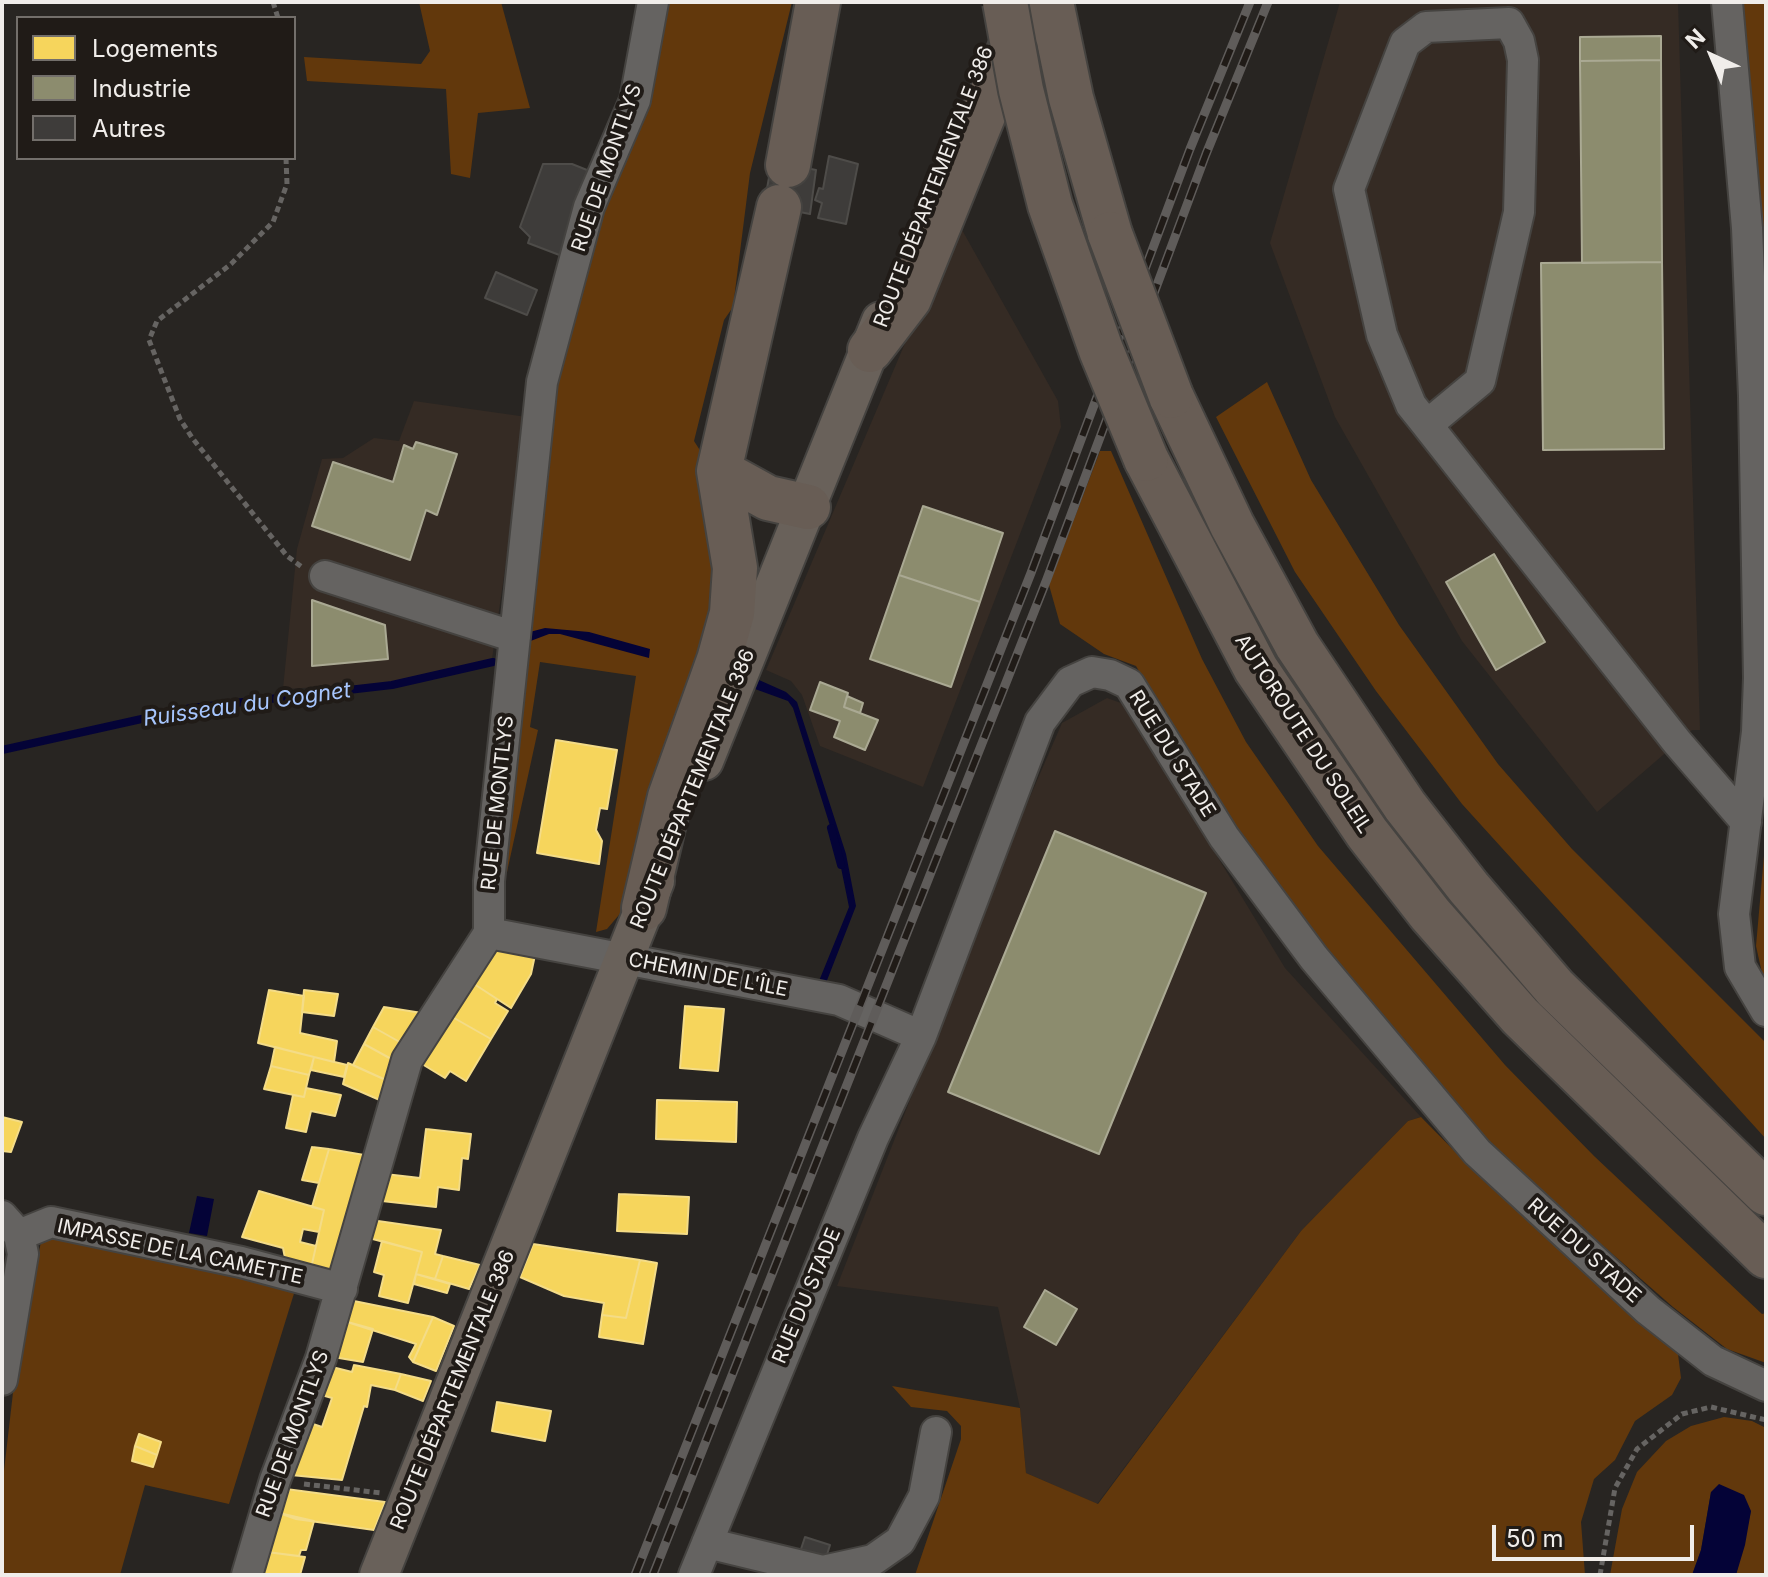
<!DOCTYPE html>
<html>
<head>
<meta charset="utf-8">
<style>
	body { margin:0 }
	#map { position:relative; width:1768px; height:1577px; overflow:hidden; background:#282522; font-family:Inter,sans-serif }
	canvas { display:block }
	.frame { position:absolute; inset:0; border:4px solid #f0edea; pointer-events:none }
	.legend { position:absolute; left:16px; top:16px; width:280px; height:144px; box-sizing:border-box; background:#201b17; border:2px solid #736f6b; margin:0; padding:10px 14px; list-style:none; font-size:24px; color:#f0edea }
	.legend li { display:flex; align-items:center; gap:16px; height:40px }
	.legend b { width:40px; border:2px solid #736f6b }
	.north { position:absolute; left:1672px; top:16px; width:80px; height:80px; -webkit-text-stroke:6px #201b17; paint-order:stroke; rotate:316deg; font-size:22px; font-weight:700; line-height:32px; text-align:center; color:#f0edea }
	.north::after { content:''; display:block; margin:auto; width:28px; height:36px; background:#f0edea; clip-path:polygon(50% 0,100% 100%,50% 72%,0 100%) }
	.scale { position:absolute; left:1492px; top:1525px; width:202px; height:36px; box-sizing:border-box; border:4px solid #f0edea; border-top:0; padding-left:10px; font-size:24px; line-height:28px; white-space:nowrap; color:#f0edea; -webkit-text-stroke:6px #201b17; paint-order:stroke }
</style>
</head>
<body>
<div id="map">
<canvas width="1768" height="1577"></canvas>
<div class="frame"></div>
<ul class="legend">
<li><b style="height:22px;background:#f6d55c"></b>Logements</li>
<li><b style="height:22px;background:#8c8c6e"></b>Industrie</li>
<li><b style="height:22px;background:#3e3c3a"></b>Autres</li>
</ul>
<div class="north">N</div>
<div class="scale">50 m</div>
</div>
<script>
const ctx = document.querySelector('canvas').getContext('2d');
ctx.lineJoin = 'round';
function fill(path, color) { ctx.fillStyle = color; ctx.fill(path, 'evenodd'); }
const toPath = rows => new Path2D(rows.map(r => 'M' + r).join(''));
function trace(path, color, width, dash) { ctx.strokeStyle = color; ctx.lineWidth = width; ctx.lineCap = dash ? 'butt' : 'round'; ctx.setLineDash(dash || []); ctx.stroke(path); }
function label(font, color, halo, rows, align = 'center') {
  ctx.font = font + ' Inter,sans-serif'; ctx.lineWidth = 8; ctx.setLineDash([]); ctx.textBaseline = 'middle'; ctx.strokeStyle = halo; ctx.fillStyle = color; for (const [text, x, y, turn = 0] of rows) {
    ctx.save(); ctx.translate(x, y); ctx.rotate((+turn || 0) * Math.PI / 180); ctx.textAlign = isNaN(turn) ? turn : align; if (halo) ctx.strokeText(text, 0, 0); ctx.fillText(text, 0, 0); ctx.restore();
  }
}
fill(toPath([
	[1340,2,1678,2,1700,730,1692,730,1597,812,1462,641,1335,417,1270,243],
	[957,221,1058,401,1061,427,923,787,820,746,802,695,791,681,766,670],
	[414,401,527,417,492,659,381,684,283,689,297,549,322,459,343,458,374,438,399,441],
	[1107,698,1121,703,1169,777,1285,968,1421,1117,1408,1121,1301,1231,1097,1504,1026,1473,1020,1408,998,1307,837,1286,1019,822,1062,723]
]), '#352b24');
fill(toPath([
	[419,2,501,2,530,108,478,113,470,178,451,174,446,89,307,81,304,57,421,64,430,51],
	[660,2,792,2,750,173,733,307,724,320,694,441,703,455,699,484,720,595,624,909,607,929,596,932,636,676,540,662,530,727,538,730,507,872,502,871,553,383,587,253,636,126],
	[1740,2,1766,2,1766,292,1766,277],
	[1267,382,1311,480,1399,625,1498,764,1572,849,1766,1043,1766,1139,1462,804,1376,691,1295,572,1216,417],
	[1100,451,1111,451,1202,659,1246,742,1318,846,1505,1065,1594,1156,1762,1314,1766,1313,1766,1363,1727,1349,1673,1307,1537,1188,1471,1123,1387,1031,1230,825,1136,666,1104,654,1060,624,1049,585],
	[1766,833,1766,991,1756,946],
	[1421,1117,1482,1179,1678,1354,1681,1378,1672,1395,1635,1421,1615,1460,1594,1479,1581,1522,1585,1575,915,1575,961,1439,961,1426,947,1411,911,1407,892,1386,1020,1408,1026,1473,1098,1504,1301,1231,1408,1121],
	[54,1231,296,1287,229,1504,145,1485,120,1575,2,1573,2,1488,17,1358,42,1237],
	[1724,1417,1752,1421,1766,1428,1766,1575,1736,1575,1751,1511,1711,1492,1701,1550,1692,1575,1610,1575,1622,1509,1637,1472,1666,1441,1691,1426]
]), '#62380c');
fill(toPath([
	[545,628,589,632,650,649,649,658,560,634,549,634,520,645,522,634],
	[759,680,786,692,797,702,846,854,856,906,826,983,819,981,849,907,837,848,793,708,788,701,755,689],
	[197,1196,214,1199,207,1236,189,1233],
	[1719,1484,1744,1495,1751,1511,1745,1545,1736,1575,1692,1575,1701,1550,1711,1492]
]), '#040337');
const homes = toPath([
	[556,740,617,750,607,809,600,808,596,830,602,841,599,864,537,853,556,740],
	[507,950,535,955,531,974,511,1008,471,982,493,951,507,950],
	[471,982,497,999,495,1003,508,1011,491,1039,447,1014,471,982],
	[269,990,304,996,300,1033,337,1041,334,1062,258,1043,269,990],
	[304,990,338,994,334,1016,302,1012,304,990],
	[685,1006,724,1009,718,1071,680,1068,685,1006],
	[384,1007,422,1013,405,1045,373,1027,384,1007],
	[447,1014,491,1039,466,1081,450,1071,445,1078,422,1064,447,1014],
	[373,1027,405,1045,395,1061,364,1044,373,1027],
	[364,1044,395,1061,388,1081,353,1065,364,1044],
	[275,1047,314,1057,309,1075,271,1066,275,1047],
	[314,1057,347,1065,344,1077,311,1070,314,1057],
	[348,1063,388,1081,382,1101,343,1084,348,1063],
	[271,1066,309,1075,304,1097,264,1089,271,1066],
	[306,1088,341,1095,335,1116,311,1111,306,1132,286,1128,293,1095,304,1097,306,1088],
	[657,1100,737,1102,736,1142,656,1139,657,1100],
	[2,1117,22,1122,11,1152,2,1151,2,1117],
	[426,1129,471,1134,468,1159,462,1158,459,1190,438,1187,436,1207,382,1201,385,1174,420,1178,426,1129],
	[312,1147,329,1149,319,1183,302,1180,312,1147],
	[329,1149,370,1156,338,1279,310,1273,324,1210,312,1207,329,1149],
	[259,1191,324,1210,319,1232,303,1229,300,1242,316,1246,310,1273,287,1268,283,1248,242,1237,259,1191],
	[619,1194,689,1197,687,1234,617,1231,619,1194],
	[371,1220,441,1230,435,1254,443,1256,435,1279,416,1274,422,1252,365,1237,371,1220],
	[382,1241,422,1252,408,1303,379,1296,384,1275,374,1272,382,1241],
	[533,1244,640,1260,626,1318,602,1315,604,1303,564,1296,520,1277,533,1244],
	[443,1256,480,1265,469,1289,435,1279,443,1256],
	[640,1260,657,1263,643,1344,599,1337,602,1315,626,1318,640,1260],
	[416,1274,450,1284,447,1293,414,1284,416,1274],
	[349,1300,433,1317,413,1362,409,1357,416,1344,344,1321,349,1300],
	[433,1317,454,1326,436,1371,413,1362,433,1317],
	[344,1321,373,1329,363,1362,333,1357,344,1321],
	[354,1365,401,1374,395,1390,371,1385,367,1407,364,1406,342,1480,291,1475,307,1422,322,1427,332,1398,318,1394,328,1366,352,1372,354,1365],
	[401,1374,431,1381,423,1401,395,1390,401,1374],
	[497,1402,551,1411,545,1441,492,1431,497,1402],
	[139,1434,161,1442,157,1455,135,1446,139,1434],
	[135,1446,157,1455,153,1467,132,1461,135,1446],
	[286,1489,385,1502,374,1530,296,1519,279,1513,286,1489],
	[279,1513,314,1521,306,1550,301,1550,299,1556,267,1552,279,1513],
	[267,1552,305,1557,300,1575,259,1575,267,1552]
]);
fill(homes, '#f6d55c');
trace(homes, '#f4dc87', 2);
const industry = toPath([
	[1661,36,1661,60,1580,61,1580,37,1661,36],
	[1661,60,1662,262,1582,263,1580,61,1661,60],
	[1662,262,1664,449,1543,450,1541,263,1662,262],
	[416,442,457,454,437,515,426,510,410,560,312,526,333,462,393,482,404,445,413,449,416,442],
	[923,506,1003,533,980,602,899,575,923,506],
	[1494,554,1545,642,1496,670,1446,582,1494,554],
	[899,575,980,602,951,687,870,659,899,575],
	[312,600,385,625,388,659,312,666,312,600],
	[820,682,848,693,844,707,878,720,865,750,834,737,840,721,810,710,820,682],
	[847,696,863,703,860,713,844,707,847,696],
	[1055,831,1206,893,1099,1154,948,1092,1055,831],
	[1045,1290,1077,1309,1056,1345,1024,1327,1045,1290]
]);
fill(industry, '#8c8c6e');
trace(industry, '#aaa993', 2);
trace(toPath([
	[2,750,191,708,392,685,493,662],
	[831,828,841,865]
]), '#040337', 8);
const building = toPath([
	[829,156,858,164,846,224,818,218,822,203,815,200,819,188,823,189,829,156],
	[772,161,816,170,810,214,764,205,772,161],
	[543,164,572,164,592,172,562,256,528,243,530,237,520,227,543,164],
	[496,272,537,290,527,315,485,298,496,272],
	[805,1537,830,1545,825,1561,800,1552,805,1537]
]);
fill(building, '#3e3c3a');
trace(building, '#4e4c49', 2);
const minor = toPath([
	[1727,2,1747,228,1754,396,1759,678,1757,732,1734,914,1740,967,1766,1011],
	[1509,23,1519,41,1523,60,1519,212,1480,381,1427,425,1411,405,1382,335,1349,189,1405,43,1426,27,1509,23],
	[1427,425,1677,742,1746,822],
	[325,576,515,637],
	[489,933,839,1000,921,1036],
	[2,1216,19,1235,23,1254,2,1380],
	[19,1235,51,1222,241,1262,342,1289],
	[707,1543,823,1571,873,1560,900,1541,924,1496,936,1432],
	[247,1575,275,1480,321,1358,407,1060,489,933,489,881,542,382,589,207,635,100,653,2],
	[694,1575,873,1138,921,1036,1040,722,1070,682,1092,672,1110,675,1129,684,1224,837,1314,958,1477,1152,1648,1310,1713,1361,1766,1386]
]);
const major = toPath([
	[704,761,881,321],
	[379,1575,655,881]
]);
const highway = toPath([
	[1051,2,1071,98,1110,234],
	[788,165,818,2],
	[870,350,909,299,1029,2],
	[1171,396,1232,525,1297,645,1405,806,1469,888,1555,988,1766,1193],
	[1146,459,1256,669,1367,833,1430,914,1520,1016,1766,1256],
	[719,471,768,498,808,507],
	[644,908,670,797,719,660,732,613,735,568,719,471,779,207]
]);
trace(minor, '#454340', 34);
trace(major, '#454340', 42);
trace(highway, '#454340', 48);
trace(toPath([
	[273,2,278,18],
	[286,158,287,184,273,222,231,264,157,321,149,340,180,419,193,439,287,556,302,567],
	[304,1484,381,1493],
	[1600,1575,1615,1488,1637,1449,1682,1414,1711,1407,1766,1420]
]), '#666462', 5, [6, 4]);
trace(minor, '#656361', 30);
trace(major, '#69615a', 38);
trace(highway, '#685d55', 44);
const rail = toPath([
	[635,1575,1031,573,1190,149,1250,2],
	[653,1575,1047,579,1206,154,1268,2]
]);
trace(rail, '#5f5c5a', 9);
trace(rail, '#201b17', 6, [18]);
const highwayBridge = toPath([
	[1005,2,1021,90,1050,205,1101,350,1146,459],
	[1110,234,1171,396]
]);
trace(highwayBridge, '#454340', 48, []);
trace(highwayBridge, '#685d55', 44);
label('20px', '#f0edea', '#201b17', [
	["RUE DE MONTLYS",607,168,-71],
	["ROUTE DÉPARTEMENTALE 386",934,187,-69],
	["AUTOROUTE DU SOLEIL",1303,734,57],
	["RUE DU STADE",1172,754,58],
	["ROUTE DÉPARTEMENTALE 386",693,789,-68],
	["RUE DE MONTLYS",498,803,-84],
	["CHEMIN DE L'ÎLE",708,975,11],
	["RUE DU STADE",1584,1251,42],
	["IMPASSE DE LA CAMETTE",180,1252,12],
	["RUE DU STADE",807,1296,-67],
	["ROUTE DÉPARTEMENTALE 386",453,1390,-68],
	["RUE DE MONTLYS",293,1434,-70]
]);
label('italic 22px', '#a7c6fe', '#201b17', [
	["Ruisseau du Cognet",247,705,-8]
]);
</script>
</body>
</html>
